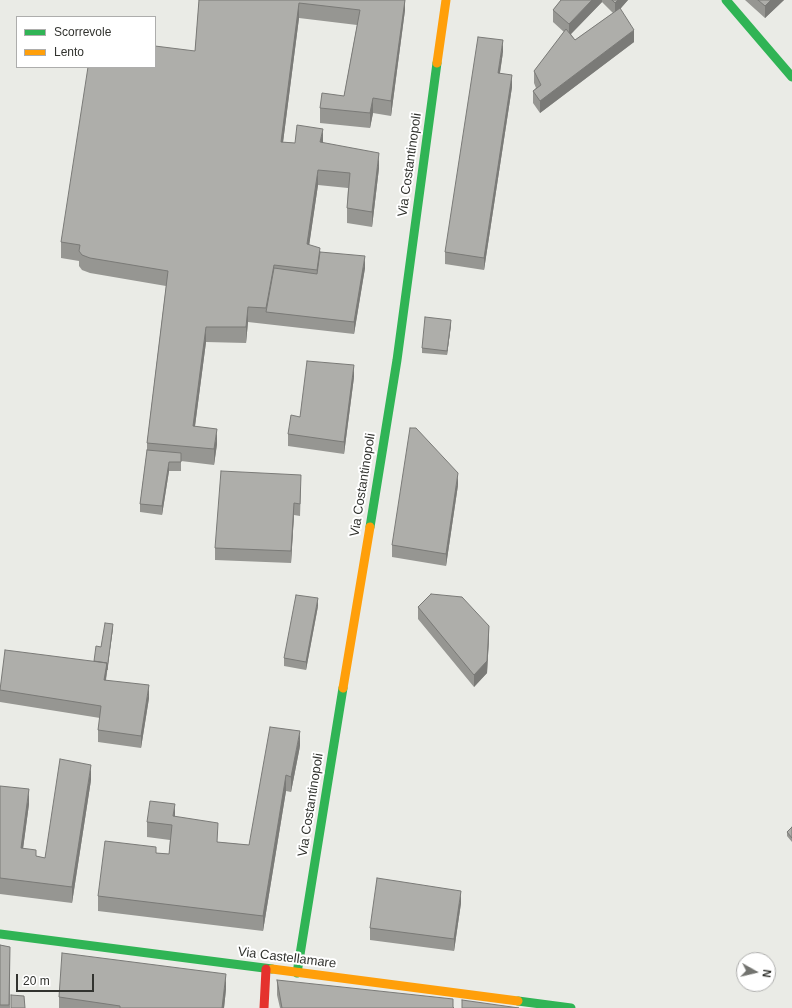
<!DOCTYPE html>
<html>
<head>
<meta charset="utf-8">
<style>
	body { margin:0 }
	#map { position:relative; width:792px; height:1008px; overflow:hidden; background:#eaebe6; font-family:Helvetica,sans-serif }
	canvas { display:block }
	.legend { position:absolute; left:16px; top:16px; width:140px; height:52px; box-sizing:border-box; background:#fff; border:1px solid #adadac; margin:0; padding:5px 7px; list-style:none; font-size:12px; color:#32332f }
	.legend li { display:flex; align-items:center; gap:8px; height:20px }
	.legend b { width:20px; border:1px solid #adadac }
	.north { position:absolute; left:736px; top:952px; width:40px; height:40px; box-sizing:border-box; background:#fff; border:1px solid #adadac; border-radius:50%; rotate:98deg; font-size:11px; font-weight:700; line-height:16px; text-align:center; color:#32332f }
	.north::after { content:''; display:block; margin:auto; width:14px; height:18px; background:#72736f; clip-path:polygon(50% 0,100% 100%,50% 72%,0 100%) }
	.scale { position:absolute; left:16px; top:974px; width:78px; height:18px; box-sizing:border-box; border:2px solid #32332f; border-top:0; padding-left:5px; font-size:12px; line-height:14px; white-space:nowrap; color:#32332f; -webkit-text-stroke:3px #fff; paint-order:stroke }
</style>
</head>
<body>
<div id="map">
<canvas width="792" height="1008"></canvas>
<ul class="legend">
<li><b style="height:5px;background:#30b455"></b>Scorrevole</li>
<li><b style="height:5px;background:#ff9f0a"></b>Lento</li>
</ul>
<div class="north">N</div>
<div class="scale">20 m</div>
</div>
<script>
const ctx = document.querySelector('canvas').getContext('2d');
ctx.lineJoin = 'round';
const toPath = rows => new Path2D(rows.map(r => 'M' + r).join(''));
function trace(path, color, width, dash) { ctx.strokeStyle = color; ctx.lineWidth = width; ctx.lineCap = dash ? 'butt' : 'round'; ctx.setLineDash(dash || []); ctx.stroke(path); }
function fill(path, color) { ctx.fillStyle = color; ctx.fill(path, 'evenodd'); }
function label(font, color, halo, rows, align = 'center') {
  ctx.font = font + ' Helvetica,sans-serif'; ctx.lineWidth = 4; ctx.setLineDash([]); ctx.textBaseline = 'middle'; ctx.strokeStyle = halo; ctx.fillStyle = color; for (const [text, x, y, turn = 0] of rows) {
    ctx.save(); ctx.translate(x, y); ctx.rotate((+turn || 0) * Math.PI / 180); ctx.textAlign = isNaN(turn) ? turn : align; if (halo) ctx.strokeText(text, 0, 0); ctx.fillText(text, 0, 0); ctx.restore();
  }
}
trace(toPath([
	[726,0,792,77],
	[370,527,397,360,437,63],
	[0,934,272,969],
	[297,973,343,688],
	[518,1001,571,1008]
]), '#30b455', 9);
trace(toPath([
	[437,63,446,0],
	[343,688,370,527],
	[272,969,518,1001]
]), '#ff9f0a', 9);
trace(toPath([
	[264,1008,266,969]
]), '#e5322d', 9);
fill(toPath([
	[199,0,405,0,405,10,391,116,373,113,370,128,320,123,320,108,344,96,357,25,299,18,283,142,295,143,323,143,379,168,372,227,347,223,347,208,348,188,318,185,309,245,320,252,365,268,354,334,248,322,246,343,206,342,195,426,217,444,214,465,181,461,181,471,169,471,162,515,140,512,140,504,147,450,147,443,166,286,90,273,82,270,79,266,79,261,61,258,61,242,195,51],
	[561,0,628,0,620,9,634,42,540,113,533,103,533,91,536,88,534,83,534,71,564,32,553,22,553,10],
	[602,2,613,13,575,40,571,34],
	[745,0,784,0,765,18],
	[503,52,500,73,512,87,484,270,445,264,445,252],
	[451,325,447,355,422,353,422,348],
	[354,377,344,454,288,446,288,434,300,417],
	[458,485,446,566,392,557,392,545],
	[301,487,300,516,294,515,291,563,215,560,215,548],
	[318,606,306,670,284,666,284,658],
	[418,607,489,638,487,673,474,687,418,619],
	[113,628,106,680,149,698,141,748,98,742,98,730,100,718,0,702,0,688,94,661,101,647],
	[300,746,291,792,286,791,263,931,98,911,98,896,156,853,169,854,170,840,147,837,147,822,175,816,218,842,249,845],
	[91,780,72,903,0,894,0,786,29,804,23,848,36,856,45,858],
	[792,827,792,842,787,836,787,832],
	[461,903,454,951,370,940,370,928],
	[0,945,10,947,10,1008,0,1008],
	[277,980,453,1007,454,1008,280,1008,277,995],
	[226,989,224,1008,59,1008,59,997]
]), '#969692');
fill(toPath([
	[405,0,405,10,391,116,391,101],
	[592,0,602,0,602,2,569,36,569,24],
	[618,0,628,0,615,15,615,3],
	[771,0,784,0,765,18,765,6],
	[299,3,299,18,281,158,281,142],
	[634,30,634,42,540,113,540,101],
	[503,40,503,52,498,85,498,73],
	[512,75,512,87,484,270,484,258],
	[373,98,373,113,370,128,370,113],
	[323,129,323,144,320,142],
	[379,153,379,168,372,227,372,212],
	[318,170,318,185,307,260,307,244],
	[365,256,365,268,354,334,354,322],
	[248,307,248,322,246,343,246,327],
	[451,320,451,325,447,355,447,351],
	[206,327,206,342,193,441,193,426],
	[354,365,354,377,344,454,344,442],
	[217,429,217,444,214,465,214,449],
	[169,462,169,471,162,515,162,506],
	[458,473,458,485,446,566,446,554],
	[294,503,294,515,291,563,291,551],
	[318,598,318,606,306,670,306,662],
	[113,624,113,628,104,692,104,680],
	[489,626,489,638,487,673,474,687,474,675],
	[149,685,149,698,141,748,141,736],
	[300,731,300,746,291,792,291,777],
	[91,765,91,780,72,903,72,887],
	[286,775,286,791,263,931,263,916],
	[29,789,29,804,21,864,21,848],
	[175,804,175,819,173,816],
	[461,891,461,903,454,951,454,939],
	[226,974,226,989,224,1008,222,1008]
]), '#7a7a77');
const building = toPath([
	[199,0,405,0,391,101,373,98,370,113,320,108,322,93,344,96,360,10,299,3,281,142,295,143,297,125,323,129,320,142,379,153,372,212,347,208,350,173,318,170,307,244,320,248,317,270,274,265,266,308,248,307,246,327,206,327,193,426,217,429,214,449,147,443,168,271,90,258,82,255,79,251,80,245,61,242,88,67,155,67,155,46,195,51,199,0],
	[561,0,592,0,569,24,553,10,561,0],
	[612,0,618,0,615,3,612,0],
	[758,0,771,0,765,6,758,0],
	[620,8,634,30,540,101,533,91,541,85,534,71,566,29,575,40,620,8],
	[478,37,503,40,498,73,512,75,484,258,445,252,478,37],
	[320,252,365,256,354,322,266,312,274,268,317,274,320,252],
	[425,317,451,320,447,351,422,348,425,317],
	[307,361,354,365,344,442,288,434,291,415,300,417,307,361],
	[410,428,416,428,458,473,446,554,392,545,410,428],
	[147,450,181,453,181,462,169,462,162,506,140,504,147,450],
	[221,471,301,475,300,504,294,503,291,551,215,548,221,471],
	[431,594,462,597,489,626,487,661,474,675,418,607,431,594],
	[296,595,318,598,306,662,284,658,296,595],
	[105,623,113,624,107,670,107,663,94,661,96,646,101,647,105,623],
	[5,650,107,663,104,680,149,685,141,736,98,730,101,706,0,690,5,650],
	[270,727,300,731,291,777,286,775,263,916,98,896,105,841,156,847,156,853,169,854,172,825,147,822,150,801,175,804,173,816,218,823,217,842,249,845,270,727],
	[60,759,91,765,72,887,0,878,0,786,29,789,21,848,36,850,36,856,45,858,60,759],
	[792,827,792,838,787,832,792,827],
	[377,878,461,891,454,939,370,928,377,878],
	[0,945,10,947,9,1005,0,1005,0,945],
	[62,953,226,974,222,1008,120,1008,120,1006,59,997,62,953],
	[277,980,453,999,453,1007,454,1008,282,1008,277,980],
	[11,995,24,996,25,1008,11,1008,11,995],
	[462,1000,519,1008,462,1008,462,1000]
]);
fill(building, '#aeaeaa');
trace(building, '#7a7a77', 1);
label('13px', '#32332f', '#fff', [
	["Via Costantinopoli",410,165,-82],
	["Via Costantinopoli",363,485,-81],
	["Via Costantinopoli",311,805,-81],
	["Via Castellamare",287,958,7]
]);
</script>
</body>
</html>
